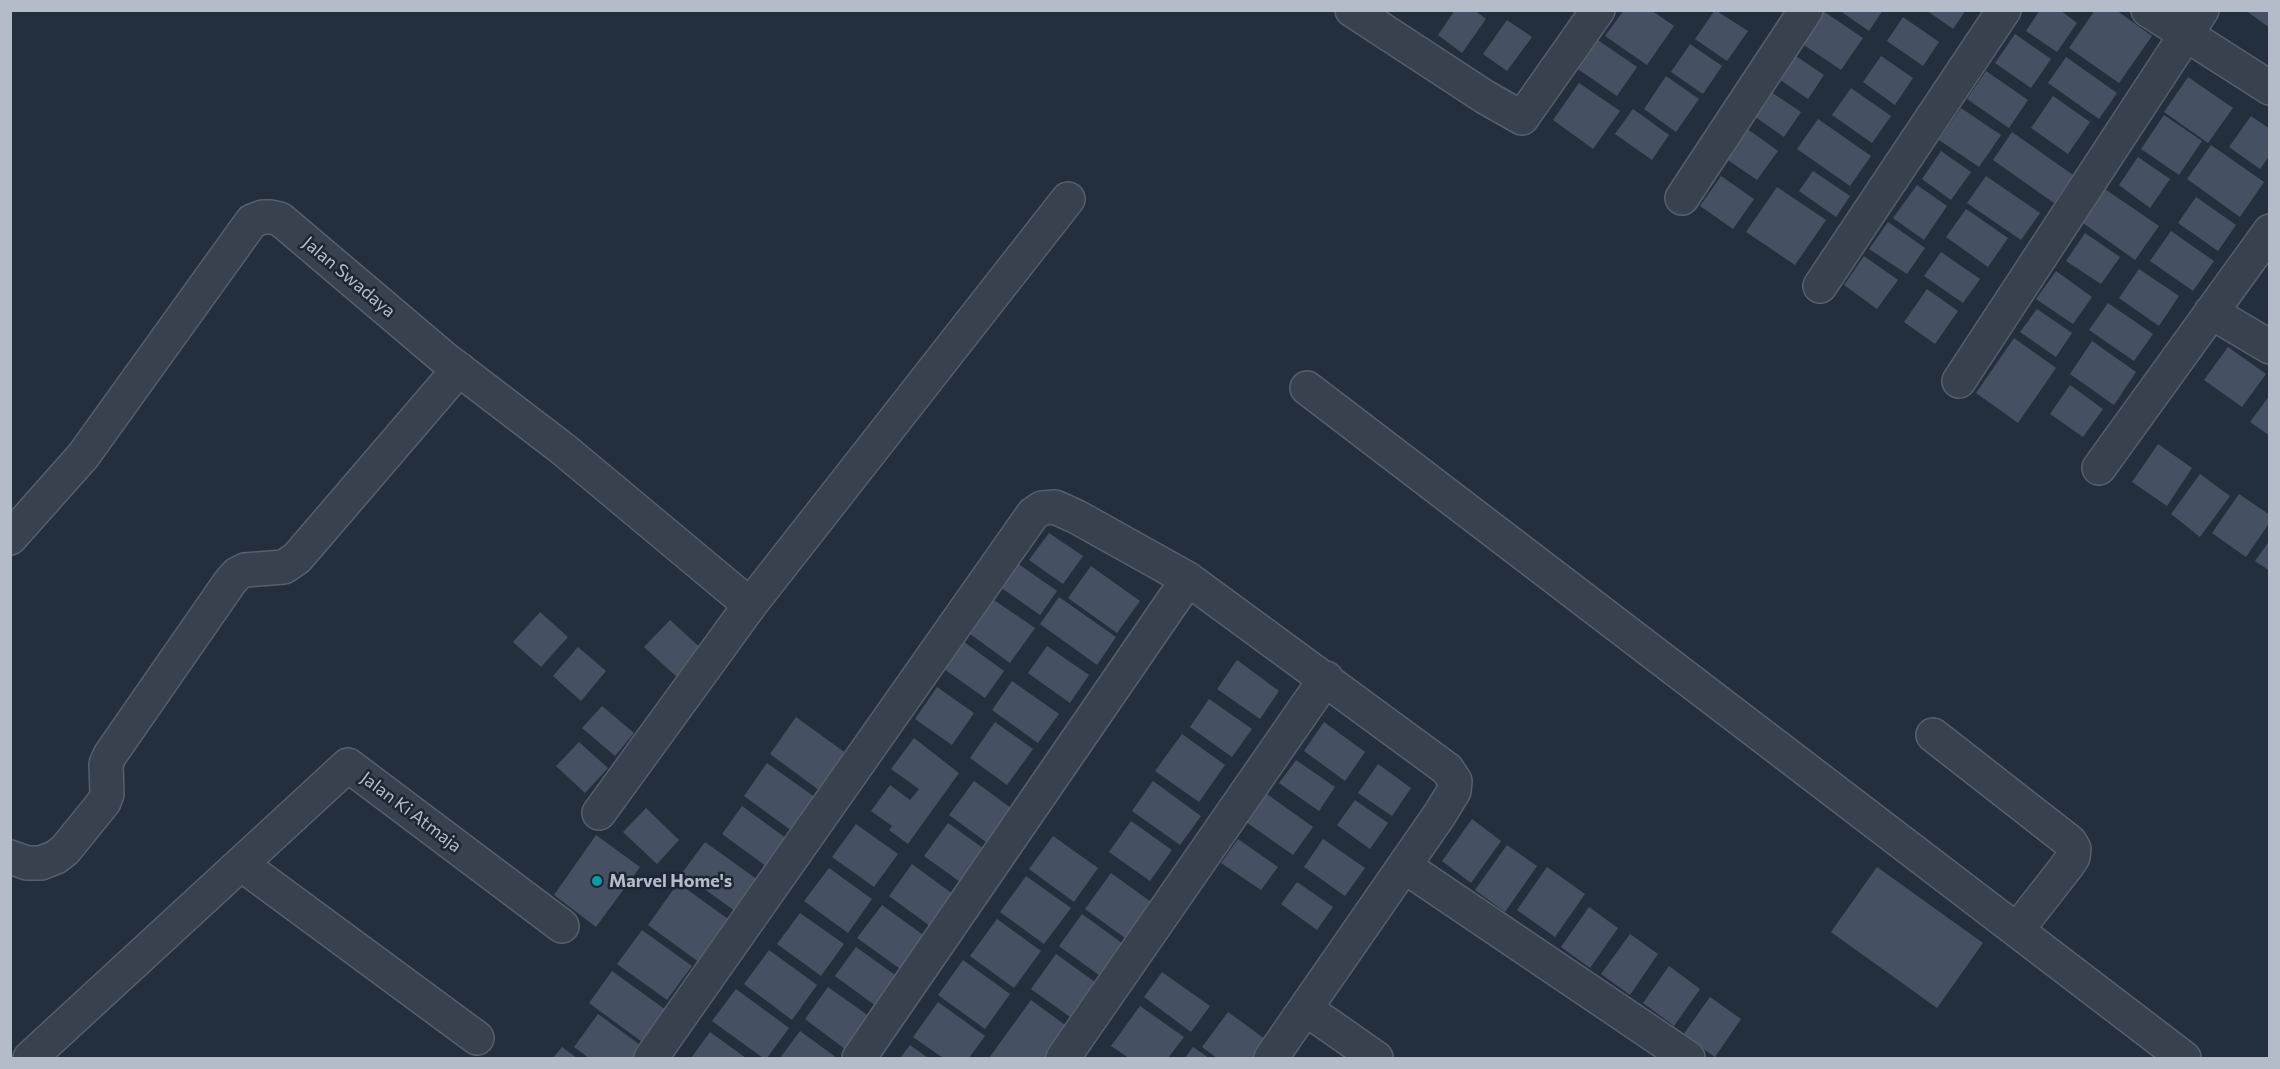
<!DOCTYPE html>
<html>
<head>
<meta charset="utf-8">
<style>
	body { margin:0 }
	#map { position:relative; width:2280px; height:1069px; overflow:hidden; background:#242f3e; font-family:Commissioner,sans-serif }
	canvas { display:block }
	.frame { position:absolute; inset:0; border:12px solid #b4bcc9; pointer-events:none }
</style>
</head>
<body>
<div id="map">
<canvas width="2280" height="1069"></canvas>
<div class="frame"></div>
</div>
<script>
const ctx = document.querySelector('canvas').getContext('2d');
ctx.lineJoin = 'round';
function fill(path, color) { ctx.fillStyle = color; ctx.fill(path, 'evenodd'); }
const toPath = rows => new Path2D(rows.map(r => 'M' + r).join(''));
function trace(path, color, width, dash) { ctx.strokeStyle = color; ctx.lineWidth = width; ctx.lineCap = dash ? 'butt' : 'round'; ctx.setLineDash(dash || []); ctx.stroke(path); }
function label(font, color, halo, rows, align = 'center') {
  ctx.font = font + ' Commissioner,sans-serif'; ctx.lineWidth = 5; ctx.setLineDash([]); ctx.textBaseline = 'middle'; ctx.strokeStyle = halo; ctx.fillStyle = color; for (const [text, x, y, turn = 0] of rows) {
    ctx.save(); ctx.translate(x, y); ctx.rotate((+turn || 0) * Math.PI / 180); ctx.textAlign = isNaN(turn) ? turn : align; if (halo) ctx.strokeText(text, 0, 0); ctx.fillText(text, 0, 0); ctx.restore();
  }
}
fill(toPath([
	[1455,10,1474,10,1486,19,1462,53,1438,35],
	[1624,10,1651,10,1674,26,1647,65,1605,36],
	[1715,10,1748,31,1727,61,1695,39],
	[1839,10,1883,10,1869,31],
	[1926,10,1966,10,1953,29],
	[2040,10,2060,10,2077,23,2057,52,2026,31],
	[2095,10,2116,10,2152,36,2119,83,2069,48],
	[2245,10,2270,10,2270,28],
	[1823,11,1863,38,1841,70,1801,43],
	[1903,17,1939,42,1923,66,1887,41],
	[1507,20,1532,37,1507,71,1483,54],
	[2015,34,2051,59,2031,88,1995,63],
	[1592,36,1637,67,1617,96,1572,65],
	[1690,44,1722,66,1703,94,1671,72],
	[1793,54,1824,75,1808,99,1776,77],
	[1881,56,1913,78,1895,105,1863,82],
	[2066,57,2117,93,2099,119,2048,83],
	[1986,71,2028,100,2009,128,1967,99],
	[1666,76,1699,99,1676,132,1644,109],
	[2188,77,2233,108,2208,143,2164,112],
	[1579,83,1620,111,1593,149,1553,120],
	[1851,88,1891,116,1872,143,1832,115],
	[1771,92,1801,112,1784,137,1754,116],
	[2053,96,2090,122,2068,154,2031,128],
	[1961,108,2001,135,1979,167,1939,140],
	[1633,109,1669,135,1652,160,1615,134],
	[2164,115,2202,141,2179,175,2141,149],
	[2251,116,2270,129,2270,155,2260,169,2229,147],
	[1818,119,1871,156,1850,186,1797,149],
	[1746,128,1778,151,1757,180,1725,158],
	[2012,132,2073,175,2054,203,1993,160],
	[2211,145,2264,182,2240,217,2187,179],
	[1941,151,1971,172,1951,200,1922,179],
	[2138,157,2170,179,2150,208,2119,185],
	[1813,171,1850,196,1836,217,1799,191],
	[1721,176,1754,199,1733,229,1700,206],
	[1986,176,2040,213,2021,240,1967,203],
	[1917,185,1947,206,1924,240,1893,218],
	[2099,185,2159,226,2135,260,2076,218],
	[1777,187,1826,220,1795,265,1746,232],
	[2196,197,2236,225,2218,251,2178,223],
	[1966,209,2008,238,1988,267,1946,237],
	[1888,222,1925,248,1907,274,1869,249],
	[2171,231,2214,261,2193,291,2150,261],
	[2085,233,2120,257,2101,284,2066,261],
	[1941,252,1980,279,1963,303,1924,276],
	[1864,256,1898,280,1877,309,1844,285],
	[2139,269,2179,296,2159,326,2119,298],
	[2056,271,2092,297,2073,324,2036,299],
	[1927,289,1958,311,1935,344,1904,322],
	[2108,303,2153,334,2134,361,2089,330],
	[2037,309,2072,333,2056,357,2020,332],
	[2014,338,2056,368,2018,423,1976,393],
	[2092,341,2136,372,2114,405,2070,374],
	[2228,347,2266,374,2242,407,2204,380],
	[2070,385,2103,409,2083,437,2050,414],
	[2270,395,2270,436,2250,422],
	[2158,444,2192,468,2167,506,2132,482],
	[2200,474,2230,496,2200,537,2171,514],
	[2239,494,2270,515,2270,522,2246,557,2212,533],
	[1049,533,1083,556,1063,584,1029,560],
	[2270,540,2270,571,2255,561],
	[1017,563,1057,591,1040,615,1000,587],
	[1091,566,1140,601,1117,633,1068,598],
	[1059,597,1116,637,1097,665,1040,624],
	[994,600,1035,628,1010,663,970,634],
	[540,612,568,637,541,667,513,642],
	[670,620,704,651,679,679,644,647],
	[960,639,1004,671,985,698,941,667],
	[1047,646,1089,675,1070,703,1028,673],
	[578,647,606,671,581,701,553,676],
	[1237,660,1279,691,1260,719,1217,689],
	[1012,681,1059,714,1038,743,992,710],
	[937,687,974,713,952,745,915,719],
	[1209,699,1252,729,1232,757,1190,727],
	[602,706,634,733,615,756,582,728],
	[796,717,854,759,827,796,770,754],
	[995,722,1033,749,1007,785,970,758],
	[1324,722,1365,752,1345,781,1304,751],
	[1182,734,1225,765,1199,802,1155,771],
	[914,738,959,773,908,844,889,830,892,826,871,811,890,785,910,800,919,789,891,769],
	[579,742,608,768,585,793,556,766],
	[1296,760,1335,787,1319,811,1279,783],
	[767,763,823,803,799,836,744,796],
	[1378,764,1411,788,1392,816,1358,793],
	[974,781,1022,816,997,850,949,815],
	[1153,781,1201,816,1180,845,1132,811],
	[1267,794,1313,827,1293,855,1246,822],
	[1355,800,1388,823,1370,849,1337,825],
	[742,806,790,841,770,869,722,834],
	[646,808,679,840,657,864,623,832],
	[1472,819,1501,841,1471,883,1442,861],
	[1131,821,1172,850,1150,881,1109,852],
	[948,823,994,856,970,889,924,856],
	[856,824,898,854,874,887,832,857],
	[596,835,640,867,596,927,554,895],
	[1053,836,1098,868,1074,902,1029,869],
	[1238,839,1278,867,1261,890,1221,863],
	[1323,839,1365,868,1345,896,1304,867],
	[705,842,758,880,735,911,682,873],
	[1507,845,1537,866,1505,912,1475,890],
	[912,864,957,897,934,929,889,896],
	[1547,867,1585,894,1555,937,1517,910],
	[1877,867,1983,943,1937,1008,1831,932],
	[829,868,872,899,848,933,804,901],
	[1111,873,1154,904,1128,940,1085,909],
	[1026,876,1071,908,1044,944,1000,912],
	[1297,882,1333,907,1317,930,1281,904],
	[678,883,731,921,700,963,648,925],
	[882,905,930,940,906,973,857,938],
	[1589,907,1618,928,1590,968,1561,947],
	[800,913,844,944,821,976,777,944],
	[1082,914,1130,949,1107,981,1059,946],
	[997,919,1041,951,1014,988,970,956],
	[642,930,692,966,667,1000,617,964],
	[1630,934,1658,954,1630,995,1601,974],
	[856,947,902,980,880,1009,835,976],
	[769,950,817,985,792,1020,744,984],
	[1056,954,1102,987,1077,1022,1031,989],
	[963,960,1010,994,985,1029,938,995],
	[1669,966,1700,989,1674,1026,1643,1003],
	[612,971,666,1010,642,1042,589,1003],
	[1162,972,1210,1006,1191,1032,1144,997],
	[828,987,873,1019,849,1052,805,1019],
	[736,989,789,1028,767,1058,763,1058,712,1021],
	[1710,997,1741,1019,1715,1057,1683,1035],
	[1031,1000,1076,1033,1057,1058,989,1058],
	[938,1002,985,1036,969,1058,943,1058,913,1037],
	[1140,1006,1184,1037,1168,1058,1129,1058,1111,1046],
	[1228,1012,1272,1044,1261,1058,1217,1058,1202,1047],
	[598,1014,643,1047,634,1058,589,1058,574,1047],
	[800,1031,837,1058,780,1058],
	[710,1032,746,1058,691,1058],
	[910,1045,928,1058,900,1058],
	[562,1047,577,1058,553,1058],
	[1193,1047,1209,1058,1185,1058]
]), '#455162');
const minor = toPath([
	[1352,10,1485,97,1522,118,1598,10],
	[2148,10,2270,88],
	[1682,198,1806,10],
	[1820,286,2004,10],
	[2211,312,2270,347],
	[1959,381,2202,10],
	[1307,388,2184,1058],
	[2099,468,2270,231],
	[10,538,83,456,252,221,263,217,271,217,280,219,444,358,563,449,750,605],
	[1933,735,2070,842,2074,849,2073,857,2067,866,2017,930],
	[599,813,750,605,1068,199],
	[10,857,27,863,41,863,56,857,65,850,104,802,107,794,106,764,110,755,230,582,237,574,245,570,284,567,297,558,459,369],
	[241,864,477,1038],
	[1404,866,1688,1058],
	[1306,1009,1376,1058],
	[30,1058,348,765,562,926],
	[651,1058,1033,514,1042,508,1055,507,1077,517,1188,579],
	[859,1058,1188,579,1447,769,1455,781,1454,791,1440,814,1271,1058],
	[1063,1058,1326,678]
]);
trace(minor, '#565f6c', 36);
trace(minor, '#38414e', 33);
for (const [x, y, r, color] of [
	[597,881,6,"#0f9aa8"]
]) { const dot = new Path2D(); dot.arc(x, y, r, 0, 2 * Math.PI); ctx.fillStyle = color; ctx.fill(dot); trace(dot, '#1d2633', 2); }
label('18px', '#b4bcc9', '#1d2633', [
	["Jalan Swadaya",349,277,40],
	["Jalan Ki Atmaja",411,812,37]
]);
label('bold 18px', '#b4bcc9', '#1d2633', [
	["Marvel Home's",609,881]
], 'left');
</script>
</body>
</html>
